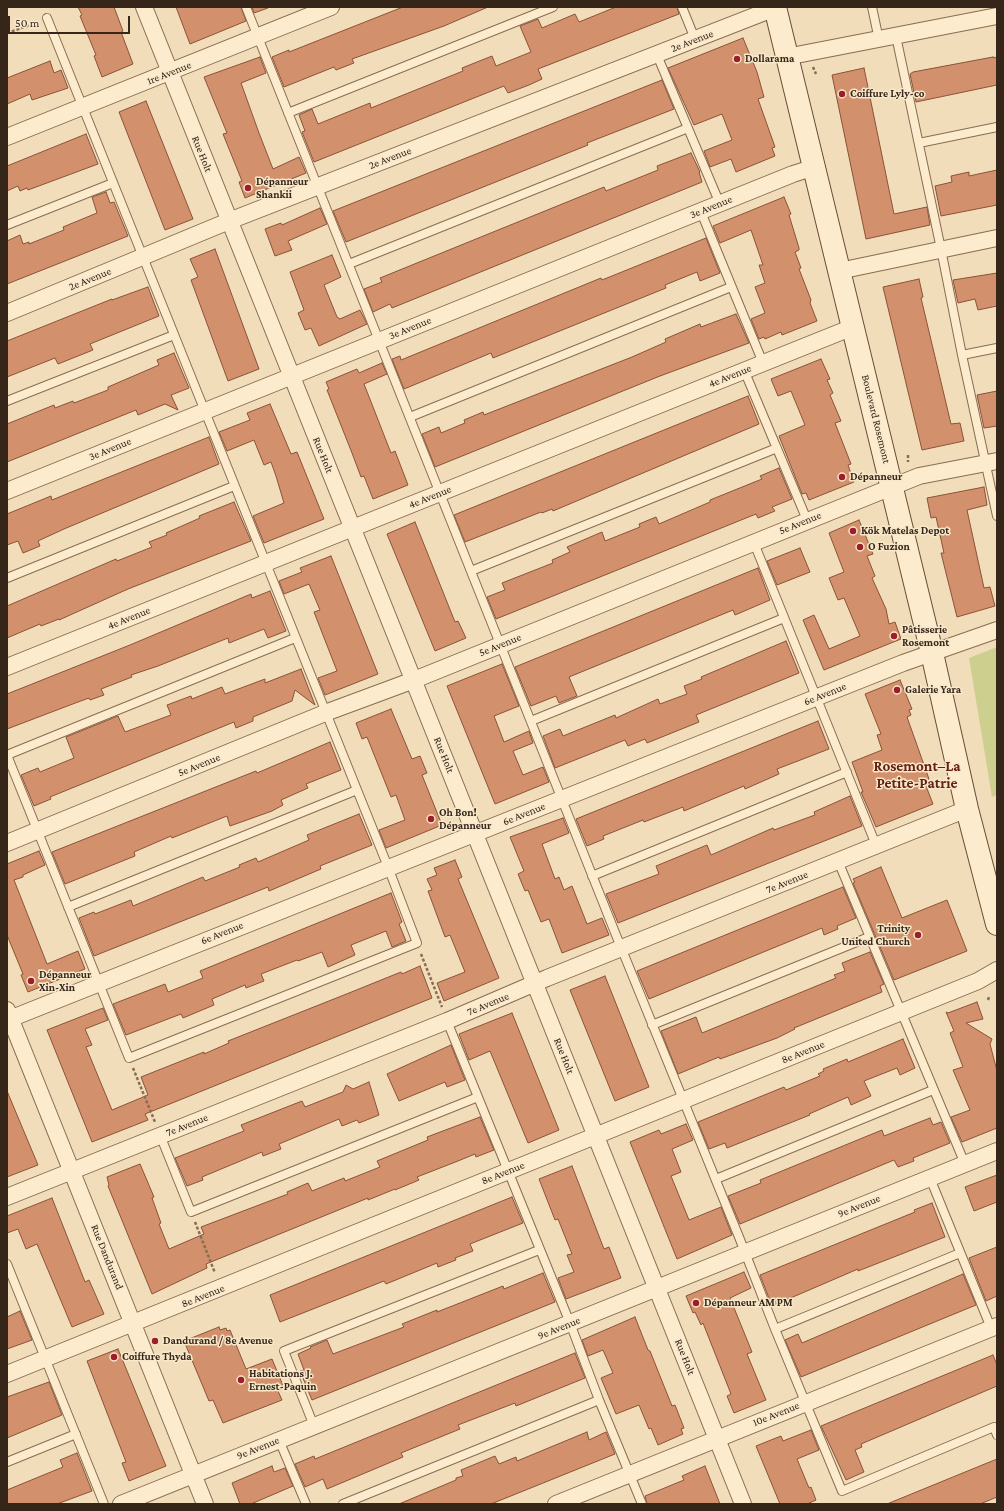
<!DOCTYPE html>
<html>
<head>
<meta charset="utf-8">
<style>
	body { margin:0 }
	#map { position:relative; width:1004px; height:1511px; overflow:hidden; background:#f1ddba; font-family:"Crimson Pro",serif }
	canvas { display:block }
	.frame { position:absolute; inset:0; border:8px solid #362519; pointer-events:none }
	.scale { position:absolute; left:8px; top:16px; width:122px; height:18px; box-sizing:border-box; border:2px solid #362519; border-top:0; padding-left:5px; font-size:12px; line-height:14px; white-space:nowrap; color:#362519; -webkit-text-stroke:3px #f8e8ca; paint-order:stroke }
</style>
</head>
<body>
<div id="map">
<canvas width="1004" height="1511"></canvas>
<div class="frame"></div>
<div class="scale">50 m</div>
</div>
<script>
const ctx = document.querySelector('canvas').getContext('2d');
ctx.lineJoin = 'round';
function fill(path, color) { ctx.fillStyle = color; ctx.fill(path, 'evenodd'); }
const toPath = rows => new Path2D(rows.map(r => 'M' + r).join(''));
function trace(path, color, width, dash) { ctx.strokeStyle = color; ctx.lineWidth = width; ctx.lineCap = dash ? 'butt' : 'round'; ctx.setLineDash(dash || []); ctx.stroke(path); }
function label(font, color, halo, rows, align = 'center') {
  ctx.font = font + ' "Crimson Pro",serif'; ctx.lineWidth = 3; ctx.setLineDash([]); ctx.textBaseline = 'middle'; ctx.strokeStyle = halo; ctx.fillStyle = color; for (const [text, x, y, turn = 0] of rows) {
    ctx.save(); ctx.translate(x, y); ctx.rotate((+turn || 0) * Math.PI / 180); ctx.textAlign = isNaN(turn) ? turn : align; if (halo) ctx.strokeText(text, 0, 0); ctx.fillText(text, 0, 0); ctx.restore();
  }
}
fill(toPath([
	[997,647,997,795,992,797,969,658]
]), '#cccf8e');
const building = toPath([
	[78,7,114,7,123,31,121,32,133,64,102,77,94,56,96,55,80,16,82,15,78,7],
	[176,7,241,7,246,21,190,44,176,7],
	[252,7,268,7,268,8,254,13,252,7],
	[403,7,488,7,444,26,352,59,354,63,336,70,334,67,284,87,272,57,289,50,289,52,403,7],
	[616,7,677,7,679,14,538,69,542,79,529,85,508,93,504,86,314,162,302,132,305,131,299,115,312,109,318,124,370,103,371,108,463,71,462,68,492,56,496,66,531,52,520,26,538,19,542,28,575,14,579,22,616,7],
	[743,38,757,72,764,97,758,99,775,147,772,148,775,156,736,172,731,159,710,167,704,151,732,140,722,114,694,125,668,68,743,38],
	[260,57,266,73,241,83,259,133,273,169,299,157,306,173,245,198,239,182,242,181,223,134,227,133,204,77,260,57],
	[993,57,993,58,997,57,997,85,916,102,910,74,913,72,993,57],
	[50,61,54,73,61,70,68,88,32,100,30,94,7,104,7,78,50,61],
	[864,68,894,214,927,207,930,225,866,239,832,75,864,68],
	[662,80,674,109,587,143,588,145,346,242,333,211,662,80],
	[146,101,193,219,165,230,119,112,146,101],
	[86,134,98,164,28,190,27,188,20,191,18,186,7,191,7,166,86,134],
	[691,153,700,172,699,172,702,182,392,308,390,304,373,312,364,289,382,282,380,278,604,187,606,191,658,170,657,166,691,153],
	[997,170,997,205,941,216,935,186,952,182,951,176,969,172,969,176,997,170],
	[106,192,110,203,114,202,128,236,7,284,7,241,20,235,23,244,29,242,29,244,64,230,63,227,97,213,92,197,106,192],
	[784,197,791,214,789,215,799,248,799,250,795,252,801,268,799,269,811,300,810,303,817,321,782,335,781,332,765,339,764,337,759,339,751,319,765,313,755,287,765,283,759,265,763,265,751,230,720,243,713,226,784,197],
	[320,208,327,224,288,241,292,250,275,256,265,229,281,223,282,225,320,208],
	[706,238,720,273,700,281,697,272,665,285,666,288,493,358,491,353,404,389,392,359,400,356,401,360,601,278,602,280,706,238],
	[215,249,259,369,228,381,191,280,198,277,190,259,215,249],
	[332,255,341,277,324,285,337,317,340,319,360,310,367,324,319,346,311,328,305,330,298,313,304,310,290,272,332,255],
	[997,273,997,306,978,310,975,299,958,303,953,280,997,273],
	[919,279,923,297,921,298,951,424,960,423,964,441,922,450,883,287,919,279],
	[148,287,159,316,90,344,93,350,58,364,55,358,7,377,7,341,112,299,112,300,148,287],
	[736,314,749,343,660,376,435,467,422,434,439,427,441,433,465,423,464,420,476,415,483,412,484,415,632,357,666,342,665,339,700,324,701,327,736,314],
	[174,353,189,388,171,395,178,410,165,404,138,415,136,410,7,462,7,424,54,405,55,408,73,401,74,403,108,390,108,387,159,365,157,360,174,353],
	[821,359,830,379,827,380,833,393,830,395,841,421,835,423,851,464,848,465,854,482,809,500,806,493,802,494,779,436,805,425,791,391,778,396,771,379,821,359],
	[382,363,387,374,364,384,391,453,395,451,408,485,373,499,364,476,361,477,352,453,327,390,329,389,326,382,357,369,359,373,382,363],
	[997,391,997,426,984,428,977,395,997,391],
	[748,396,759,424,553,511,552,509,542,513,541,512,465,542,454,515,748,396],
	[270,404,291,454,297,452,324,519,264,543,253,516,284,503,276,476,271,462,264,465,254,440,227,451,219,432,250,420,247,413,270,404],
	[209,437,219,464,64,529,38,541,40,546,23,553,18,541,7,545,7,514,51,496,52,500,69,493,209,437],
	[779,468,792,499,772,507,775,511,758,518,756,514,496,619,487,597,505,590,502,583,553,563,552,560,570,552,567,547,602,532,605,541,640,527,639,524,656,517,659,524,710,502,710,500,762,479,760,476,779,468],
	[984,487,987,505,967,510,984,588,990,587,995,606,957,617,941,553,944,553,936,517,931,518,927,498,984,487],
	[234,502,251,541,128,589,59,620,59,619,41,626,40,624,7,638,7,606,116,559,117,561,152,547,149,542,167,535,166,533,200,518,199,516,234,502],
	[859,520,873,554,867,556,875,576,872,578,886,609,889,624,895,622,901,639,824,670,803,620,814,615,829,649,860,636,844,598,838,600,829,578,844,572,829,533,859,520],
	[415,522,455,622,458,621,466,638,435,651,387,534,415,522],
	[800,548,810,572,777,585,767,561,800,548],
	[331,556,378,674,325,695,318,678,337,671,314,612,320,610,309,584,284,594,279,581,302,572,300,568,331,556],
	[758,568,770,600,735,615,733,610,569,677,577,696,559,703,556,696,531,706,515,667,758,568],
	[270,591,286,631,268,638,264,629,229,643,228,638,158,666,131,675,132,677,101,689,104,695,90,700,89,698,78,702,7,729,7,694,130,645,251,594,252,598,270,591],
	[786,641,799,673,696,715,699,722,647,743,645,739,628,746,625,740,555,768,543,736,560,729,563,736,615,715,616,718,658,699,660,704,687,694,684,686,702,679,701,677,786,641],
	[502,664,519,706,494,716,504,742,529,731,533,743,513,751,523,775,543,767,549,782,495,804,447,686,502,664],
	[301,669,315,705,295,690,292,701,253,717,253,721,236,728,234,722,50,797,51,799,34,806,21,775,38,768,40,772,74,758,66,737,118,716,125,732,171,715,167,705,191,696,192,699,222,687,225,694,265,679,265,683,301,669],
	[900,680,912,709,909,710,911,715,907,717,929,779,926,780,928,786,926,786,933,804,876,827,861,792,863,792,852,762,882,750,877,735,881,734,865,694,900,680],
	[391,709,412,759,420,756,427,773,422,775,442,825,386,848,379,830,405,820,396,795,391,797,367,737,362,739,356,723,391,709],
	[818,721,829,749,777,769,779,774,745,789,744,786,684,811,683,807,644,822,643,820,603,836,604,839,587,846,576,819,818,721],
	[330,742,341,770,306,784,308,788,281,800,283,805,272,811,230,826,227,816,172,838,171,836,134,852,135,856,65,884,52,852,256,771,257,773,330,742],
	[850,796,862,826,618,923,606,894,659,874,656,866,707,845,711,855,773,828,774,830,815,815,814,812,850,796],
	[359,814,372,845,320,866,321,869,269,891,268,887,94,956,79,918,94,912,95,914,131,900,133,906,203,877,205,881,240,867,239,865,256,858,258,862,309,840,307,835,359,814],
	[563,818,569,833,542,844,555,879,559,877,564,890,572,886,587,924,602,918,609,935,562,953,549,919,541,922,528,890,525,891,518,874,524,871,510,837,563,818],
	[39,851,45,865,23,875,23,877,14,880,47,964,78,951,85,969,28,992,21,975,23,974,7,935,7,864,39,851],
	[455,860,462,877,458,879,499,978,444,1001,437,983,465,972,450,935,445,937,428,891,432,890,427,879,437,875,434,868,455,860],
	[881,867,902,918,947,900,967,951,894,980,853,883,855,882,853,879,881,867],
	[843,887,856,918,837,926,838,929,824,935,822,928,649,999,637,971,843,887],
	[391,893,402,922,399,924,406,941,392,947,386,931,351,945,355,955,328,967,322,952,298,961,297,960,261,974,264,981,246,988,245,985,212,999,214,1005,183,1018,181,1014,126,1035,113,1004,165,984,168,992,203,978,200,971,391,893],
	[870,952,884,984,880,986,882,992,794,1028,795,1029,777,1038,720,1059,719,1057,678,1074,661,1031,696,1017,702,1033,836,978,834,975,845,971,842,963,870,952],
	[420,966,432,998,145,1114,148,1120,92,1142,47,1030,103,1008,108,1020,85,1029,92,1045,86,1047,112,1110,148,1095,141,1077,204,1052,204,1054,229,1043,228,1041,344,995,401,972,402,974,420,966],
	[605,976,649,1087,615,1101,570,990,605,976],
	[977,1002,983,1019,966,1023,992,1039,990,1044,997,1071,997,1128,962,1142,951,1117,970,1110,953,1070,963,1067,950,1033,954,1031,946,1012,948,1013,977,1002],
	[512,1013,559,1130,528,1143,490,1051,469,1060,459,1034,512,1013],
	[903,1039,915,1068,900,1075,897,1068,864,1081,871,1096,851,1105,848,1097,809,1114,810,1115,727,1148,725,1143,709,1149,698,1122,784,1087,786,1090,820,1076,818,1074,824,1071,823,1069,847,1059,848,1062,903,1039],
	[451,1045,465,1080,447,1087,445,1082,399,1101,387,1074,451,1045],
	[369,1082,379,1115,359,1123,357,1120,342,1126,339,1119,279,1144,281,1149,263,1156,262,1152,202,1177,203,1180,187,1186,175,1158,244,1131,241,1125,302,1101,305,1107,343,1092,346,1085,353,1089,369,1082],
	[7,1091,38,1165,7,1177,7,1091],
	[480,1117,494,1150,476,1157,475,1154,458,1161,417,1177,419,1180,395,1190,395,1189,368,1200,368,1198,206,1264,207,1268,152,1294,108,1186,109,1185,107,1177,140,1164,154,1197,152,1198,161,1223,159,1224,169,1249,204,1234,201,1227,288,1194,287,1192,308,1183,312,1191,344,1178,345,1181,380,1167,377,1161,428,1140,427,1137,480,1117],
	[930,1118,933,1125,941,1122,950,1143,913,1158,914,1161,898,1167,894,1160,740,1224,728,1196,761,1183,760,1180,882,1130,884,1136,930,1118],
	[686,1124,693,1140,672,1149,681,1172,671,1176,689,1220,721,1207,732,1235,677,1259,630,1142,659,1130,661,1134,686,1124],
	[572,1166,604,1249,609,1247,621,1278,566,1299,558,1278,574,1272,567,1255,572,1254,558,1219,555,1220,539,1179,572,1166],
	[997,1175,997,1202,974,1211,965,1187,997,1175],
	[512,1197,523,1223,470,1244,473,1251,455,1258,456,1260,438,1267,437,1263,386,1284,384,1281,280,1322,270,1295,512,1197],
	[52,1198,85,1282,89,1280,104,1314,72,1327,37,1244,26,1249,18,1229,7,1233,7,1216,52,1198],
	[932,1203,945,1237,858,1271,858,1269,772,1306,760,1275,915,1212,914,1210,932,1203],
	[997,1247,997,1296,986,1301,969,1258,997,1247],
	[744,1272,751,1288,730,1298,752,1352,747,1354,766,1400,734,1413,727,1396,731,1394,703,1323,701,1325,695,1312,693,1313,686,1296,744,1272],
	[543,1273,555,1302,312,1400,300,1371,304,1370,298,1354,311,1348,310,1347,327,1340,333,1354,404,1327,402,1324,437,1310,437,1312,503,1286,504,1289,543,1273],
	[963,1274,976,1305,801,1377,785,1340,798,1334,802,1343,963,1274],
	[20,1311,32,1340,7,1349,7,1317,20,1311],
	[635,1317,648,1350,650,1351,672,1406,675,1405,684,1428,681,1429,683,1434,658,1445,651,1428,649,1429,639,1405,616,1414,601,1378,613,1373,603,1350,588,1356,582,1340,635,1317],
	[219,1327,220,1330,226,1328,227,1331,230,1330,246,1369,272,1359,284,1388,278,1391,282,1400,223,1423,213,1400,209,1401,184,1341,219,1327],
	[118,1349,166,1466,129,1481,122,1463,126,1462,87,1361,118,1349],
	[575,1353,585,1378,516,1406,515,1403,458,1425,460,1429,401,1453,403,1457,327,1489,323,1479,305,1487,295,1464,314,1456,315,1459,575,1353],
	[993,1355,997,1365,997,1386,861,1444,862,1447,855,1450,864,1472,846,1480,821,1426,993,1355],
	[49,1382,62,1415,7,1438,7,1397,49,1382],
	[811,1430,819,1450,797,1459,809,1488,811,1487,816,1500,807,1504,780,1504,756,1446,781,1436,783,1441,811,1430],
	[587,1432,589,1440,606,1432,615,1454,491,1504,399,1504,456,1480,456,1478,463,1476,461,1470,495,1456,499,1464,516,1457,517,1461,587,1432],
	[77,1453,92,1491,57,1504,7,1504,7,1490,63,1467,60,1460,77,1453],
	[997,1459,997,1497,980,1504,887,1504,997,1459],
	[272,1466,274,1472,285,1468,293,1486,251,1504,240,1504,232,1483,272,1466],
	[705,1466,720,1504,647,1504,645,1496,684,1480,682,1476,705,1466]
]);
fill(building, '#d3906c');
trace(building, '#8a5237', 1);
const lane = toPath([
	[246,7,616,935,739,1237,775,1329,842,1491,994,1427,997,1435],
	[682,7,695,39],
	[872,7,879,40],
	[47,18,388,867,417,943,129,1058,7,755,295,638],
	[896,36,941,249,962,355,997,516],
	[657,55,720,204],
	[288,113,553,7],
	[919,143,997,127],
	[701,212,763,363],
	[7,225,113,183],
	[349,264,688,128],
	[962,355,997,348],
	[744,370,807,520],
	[7,401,174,335],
	[410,417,731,287],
	[754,543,876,845],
	[471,571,777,448],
	[7,578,234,486],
	[531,721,784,618],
	[838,861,965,1164],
	[592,876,847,772],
	[68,907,357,790],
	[447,1021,570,1323,599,1400,642,1504],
	[652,1025,869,937],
	[160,1135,191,1212,478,1097],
	[930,1178,991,1328],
	[716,1179,933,1090],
	[7,1264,104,1504],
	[775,1329,960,1253],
	[314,1426,284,1351,539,1250],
	[279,1440,306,1504],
	[7,1462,76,1434],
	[343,1504,599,1400]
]);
const street = toPath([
	[144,7,743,1504],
	[786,57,997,16],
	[7,137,331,7],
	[839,271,997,238],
	[7,313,229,221,775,8],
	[7,491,793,174,815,167],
	[7,667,853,327],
	[7,843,325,713,414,680,919,476,997,461],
	[7,1010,205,1504],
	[7,1020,903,663,997,630],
	[7,1197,447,1021,547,978,967,809],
	[7,1374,978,981,997,970],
	[121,1504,997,1151],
	[556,1504,997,1326]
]);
const secondary = toPath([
	[775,7,932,653,967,809,997,924]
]);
trace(lane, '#896c53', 10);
trace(street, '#896c53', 18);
trace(secondary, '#6a4d37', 24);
trace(toPath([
	[7,33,36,23],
	[813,67,816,74],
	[908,455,908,462],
	[421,954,442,1007],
	[988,1000,989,997],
	[133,1068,155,1122],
	[195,1222,215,1273]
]), '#896c53', 2.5, [3, 2]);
trace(lane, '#fcebcd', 8);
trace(street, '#fcebcd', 16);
trace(secondary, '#fcebcd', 22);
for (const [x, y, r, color] of [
	[737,59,4,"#9d1e28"],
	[842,94,4,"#9d1e28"],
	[248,188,4,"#9d1e28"],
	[842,477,4,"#9d1e28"],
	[853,531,4,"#9d1e28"],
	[860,547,4,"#9d1e28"],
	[894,636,4,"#9d1e28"],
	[897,690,4,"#9d1e28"],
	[431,819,4,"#9d1e28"],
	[918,935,4,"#9d1e28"],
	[31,981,4,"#9d1e28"],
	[696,1303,4,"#9d1e28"],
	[155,1341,4,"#9d1e28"],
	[114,1357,4,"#9d1e28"],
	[241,1380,4,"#9d1e28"]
]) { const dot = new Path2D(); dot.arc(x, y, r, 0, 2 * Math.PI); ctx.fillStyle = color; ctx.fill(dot); trace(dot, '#f8e8ca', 1.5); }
label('11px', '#362519', '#f8e8ca', [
	["2e Avenue",692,41,-21],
	["1re Avenue",169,73,-22],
	["Rue Holt",202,154,68],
	["2e Avenue",390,158,-21],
	["3e Avenue",711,207,-22],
	["2e Avenue",90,279,-22],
	["3e Avenue",410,328,-22],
	["4e Avenue",730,376,-22],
	["Boulevard Rosemont",876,419,76],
	["3e Avenue",110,449,-22],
	["Rue Holt",323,455,68],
	["4e Avenue",430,497,-22],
	["5e Avenue",800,523,-22],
	["4e Avenue",129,618,-22],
	["5e Avenue",500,645,-22],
	["6e Avenue",825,694,-22],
	["Rue Holt",444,755,68],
	["5e Avenue",199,765,-22],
	["6e Avenue",524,814,-22],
	["7e Avenue",787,882,-22],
	["6e Avenue",222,933,-22],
	["7e Avenue",488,1004,-23],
	["8e Avenue",803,1052,-22],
	["Rue Holt",564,1056,68],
	["7e Avenue",187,1125,-22],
	["8e Avenue",503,1173,-22],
	["9e Avenue",859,1206,-22],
	["Rue Dandurand",107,1257,68],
	["8e Avenue",203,1296,-22],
	["9e Avenue",559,1328,-22],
	["Rue Holt",685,1357,68],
	["10e Avenue",776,1414,-22],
	["9e Avenue",258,1448,-22]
]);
label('bold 11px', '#362519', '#f8e8ca', [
	["Dollarama",745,59],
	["Coiffure Lyly-co",850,94],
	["Dépanneur",256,182],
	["Shankii",256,195],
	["Dépanneur",850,477],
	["Kök Matelas Depot",861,531],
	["O Fuzion",868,547],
	["Pâtisserie",902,630],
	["Rosemont",902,643],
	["Galerie Yara",905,690],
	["Oh Bon!",439,813],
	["Dépanneur",439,826],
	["Trinity",910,929,"right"],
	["United Church",910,942,"right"],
	["Dépanneur",39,975],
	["Xin-Xin",39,988],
	["Dépanneur AM PM",704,1303],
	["Dandurand / 8e Avenue",163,1341],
	["Coiffure Thyda",122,1357],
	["Habitations J.",249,1374],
	["Ernest-Paquin",249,1387]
], 'left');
label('bold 15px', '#662115', '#f8e8ca', [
	["Rosemont–La",917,766],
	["Petite-Patrie",917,783]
]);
</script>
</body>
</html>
